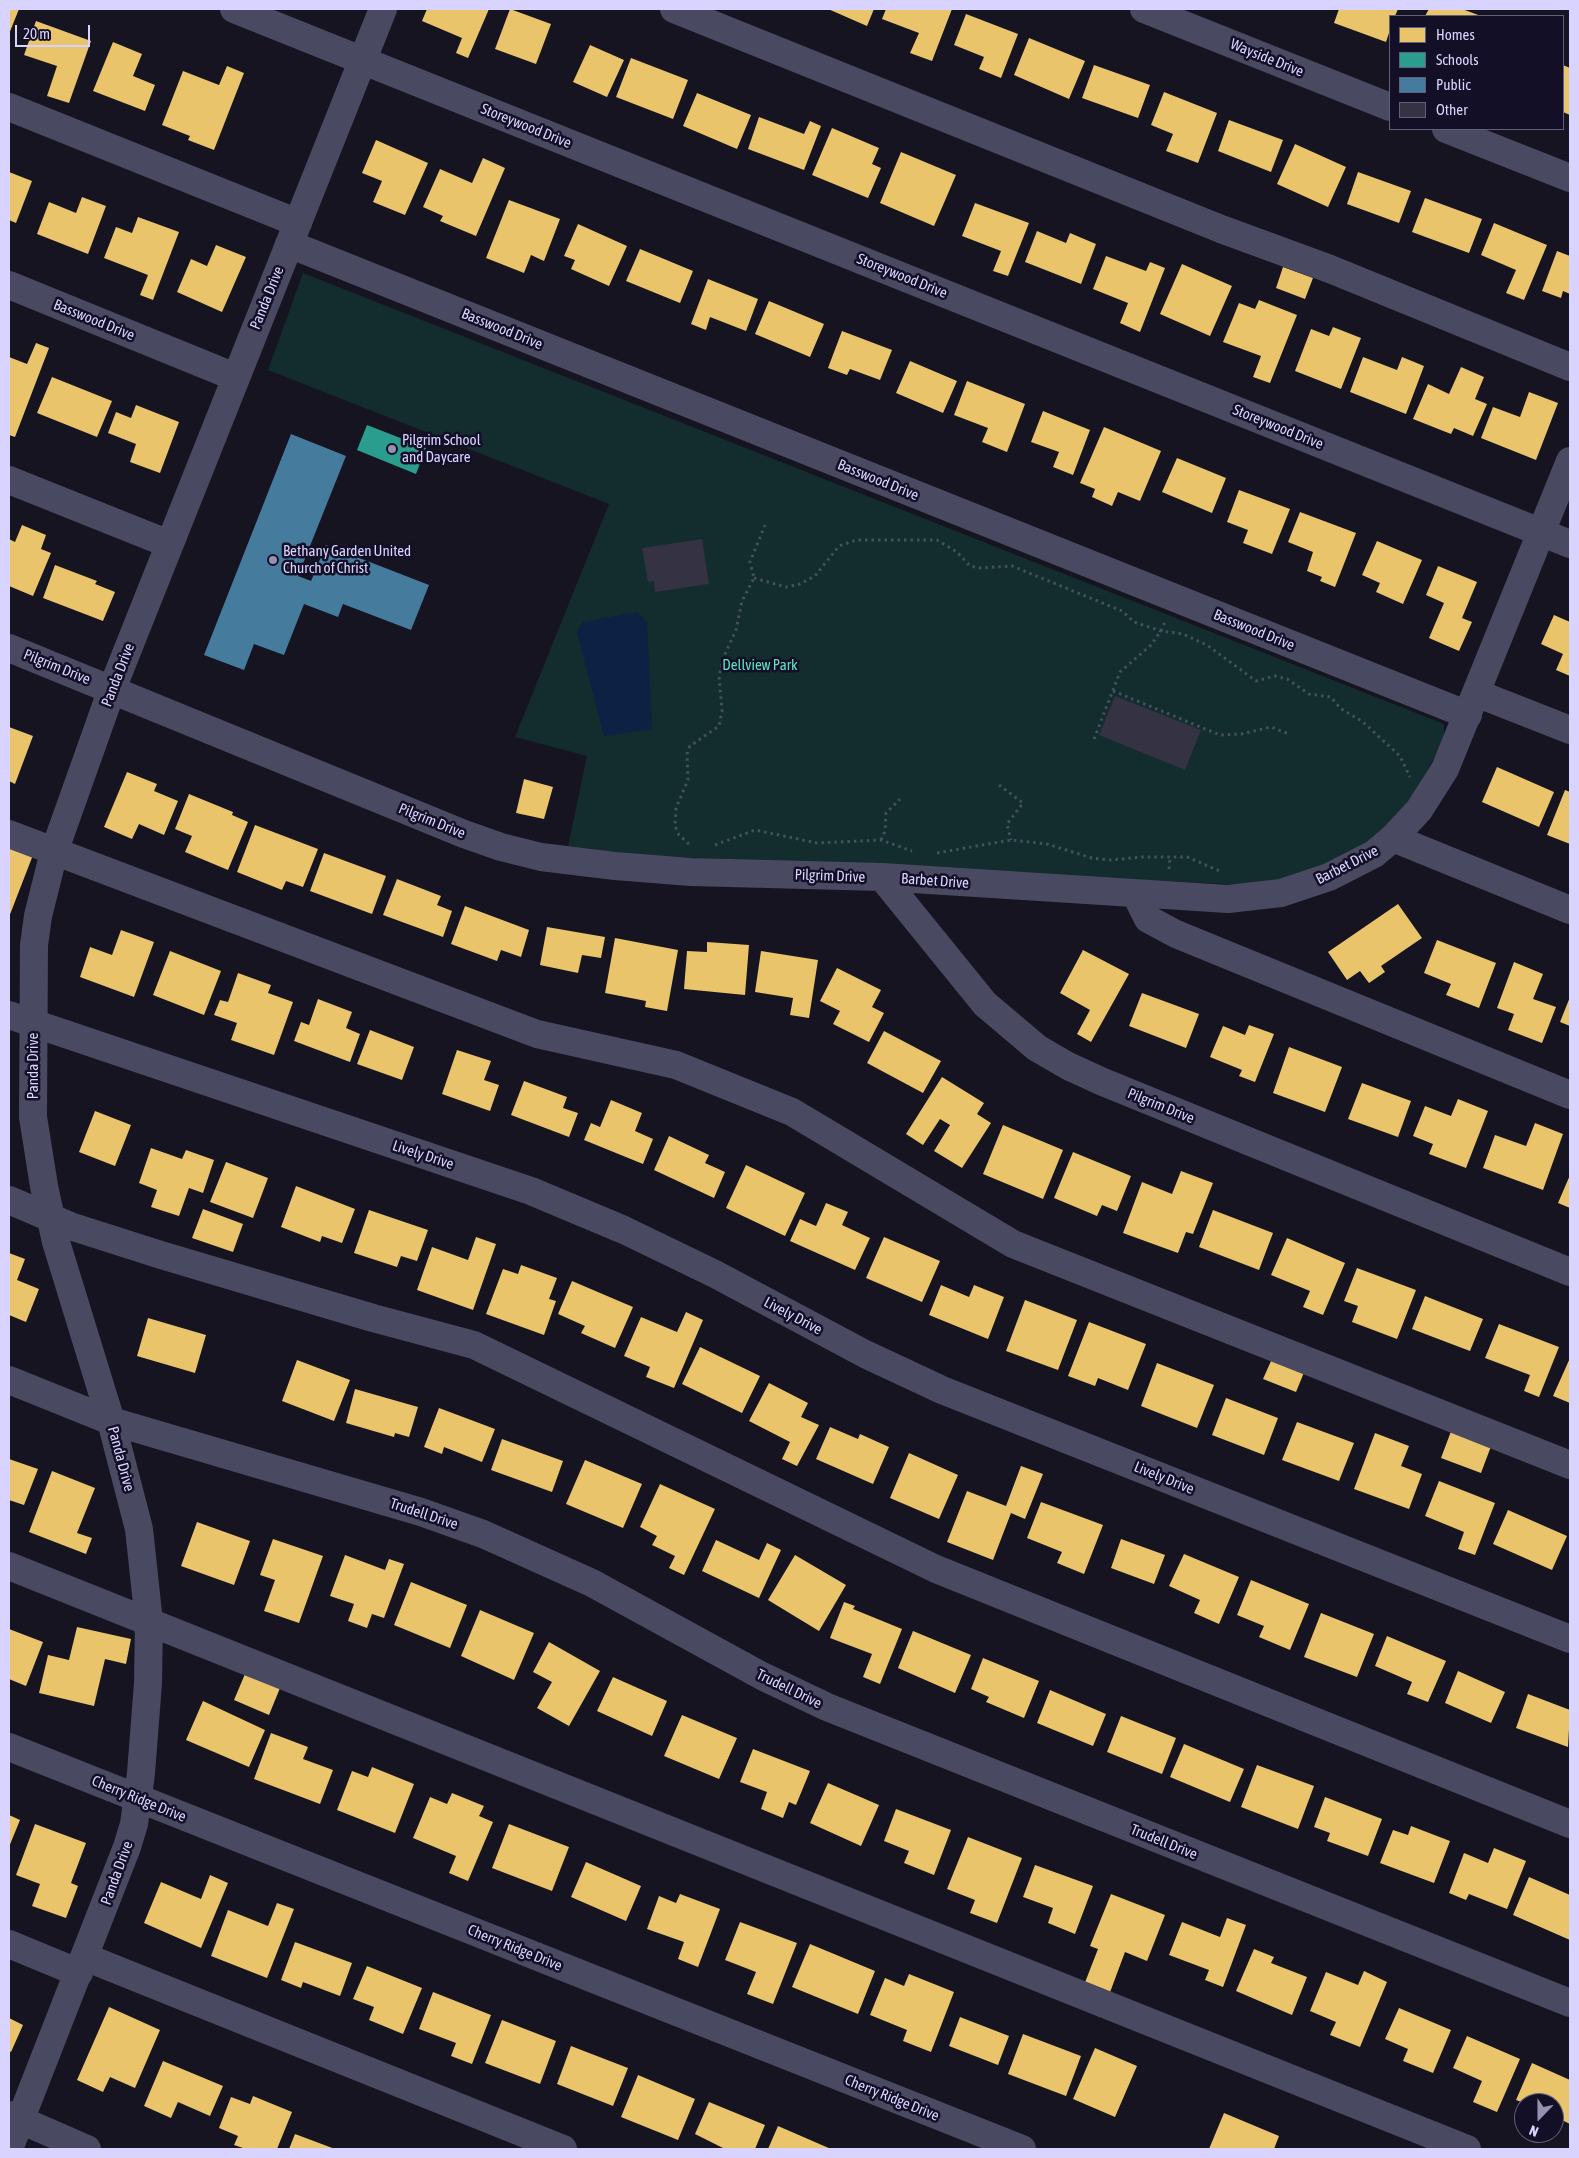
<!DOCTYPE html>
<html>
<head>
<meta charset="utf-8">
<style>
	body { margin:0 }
	#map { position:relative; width:1579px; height:2158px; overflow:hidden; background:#161421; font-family:"Asap Condensed",sans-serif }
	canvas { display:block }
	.frame { position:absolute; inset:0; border:10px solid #d9d4ff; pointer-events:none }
	.legend { position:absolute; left:1389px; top:15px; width:175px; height:115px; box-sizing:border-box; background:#130f26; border:1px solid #625e7d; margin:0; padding:6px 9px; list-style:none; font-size:15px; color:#d9d4ff }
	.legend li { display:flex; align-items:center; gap:10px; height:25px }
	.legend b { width:25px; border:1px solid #625e7d }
	.north { position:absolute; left:1514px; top:2093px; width:50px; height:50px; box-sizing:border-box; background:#130f26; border:1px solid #625e7d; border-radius:50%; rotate:202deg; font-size:14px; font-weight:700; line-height:20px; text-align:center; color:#d9d4ff }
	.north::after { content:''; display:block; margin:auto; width:18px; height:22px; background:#9591b1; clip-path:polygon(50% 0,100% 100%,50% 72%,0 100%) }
	.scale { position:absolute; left:15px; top:25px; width:75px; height:22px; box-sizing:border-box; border:2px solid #d9d4ff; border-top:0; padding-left:6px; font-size:15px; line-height:18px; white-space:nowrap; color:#d9d4ff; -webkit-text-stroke:4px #130f26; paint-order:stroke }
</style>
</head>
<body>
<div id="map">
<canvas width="1579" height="2158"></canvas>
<div class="frame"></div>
<ul class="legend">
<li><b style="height:14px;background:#e9c46a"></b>Homes</li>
<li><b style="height:14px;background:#2a9d8f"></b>Schools</li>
<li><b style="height:14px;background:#457b9d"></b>Public</li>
<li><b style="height:14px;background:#343243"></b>Other</li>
</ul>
<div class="north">N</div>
<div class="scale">20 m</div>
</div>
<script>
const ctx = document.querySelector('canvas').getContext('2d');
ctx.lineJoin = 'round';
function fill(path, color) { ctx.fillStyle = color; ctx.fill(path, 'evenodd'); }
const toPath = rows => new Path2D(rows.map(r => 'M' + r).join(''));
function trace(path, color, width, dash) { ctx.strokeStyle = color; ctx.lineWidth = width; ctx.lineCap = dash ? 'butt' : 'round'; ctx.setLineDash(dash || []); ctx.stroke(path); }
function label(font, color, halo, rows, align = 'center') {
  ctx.font = font + ' "Asap Condensed",sans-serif'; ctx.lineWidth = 5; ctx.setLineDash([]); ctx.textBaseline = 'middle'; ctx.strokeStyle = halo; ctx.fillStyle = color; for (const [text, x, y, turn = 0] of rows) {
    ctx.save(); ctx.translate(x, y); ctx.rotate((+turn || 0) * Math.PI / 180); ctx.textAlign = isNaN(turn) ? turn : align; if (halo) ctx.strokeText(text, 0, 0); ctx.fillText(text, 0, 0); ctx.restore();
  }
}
fill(toPath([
	[303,273,1444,724,1444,740,1409,803,1379,834,1347,857,1270,883,1226,884,641,855,568,846,587,756,515,737,609,504,268,370]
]), '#132c2d');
fill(toPath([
	[637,612,647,622,652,729,604,736,577,632,583,622]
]), '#0d2144');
fill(toPath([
	[9,9,19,9,9,34],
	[427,9,489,9,468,58,456,53,462,38,422,21],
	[510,9,551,24,536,64,495,49],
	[828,9,874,9,867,26],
	[886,9,952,9,932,61,910,53,919,33,882,19],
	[1339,9,1398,9,1395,16,1390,16,1390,30,1386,42,1334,23],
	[1429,9,1462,9,1481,16,1425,16],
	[966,14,1018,34,1001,78,979,69,984,57,954,45],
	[36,21,91,41,69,103,47,96,57,66,24,55],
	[1029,38,1085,61,1069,99,1014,75],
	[113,42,142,54,133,76,155,85,145,111,93,91],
	[590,45,624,60,607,97,573,82],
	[631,58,688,80,673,119,616,97],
	[1094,65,1150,85,1138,118,1082,98],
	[1563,65,1570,68,1570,115,1563,112],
	[227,66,244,73,214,150,188,140,190,136,162,125,183,71,219,85],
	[1164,92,1217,113,1198,163,1166,151,1173,134,1151,125],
	[697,93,751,115,737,149,683,126],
	[759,117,804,134,810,121,821,126,804,170,748,149],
	[1229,120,1283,140,1271,172,1218,151],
	[832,128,879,148,872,164,881,168,868,198,812,175],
	[376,140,428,163,405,215,373,202,382,181,362,173],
	[1295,144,1346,167,1328,207,1277,184],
	[901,152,956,175,934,226,880,203],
	[483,158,505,168,476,236,440,221,443,216,423,207,440,169,472,183],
	[9,172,32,181,16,223,9,220],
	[1358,172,1411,191,1399,223,1347,204],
	[82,197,106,206,88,254,37,234,49,202,76,213],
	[1425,198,1482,219,1469,253,1412,232],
	[509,200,560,219,544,261,531,255,524,273,486,258],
	[975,203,1029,223,1008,276,993,271,1001,251,962,236],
	[138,217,179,232,153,300,140,295,148,275,104,258,116,227,132,233],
	[1494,223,1547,245,1524,300,1506,293,1516,270,1481,255],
	[578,224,627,246,609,286,571,269,575,260,564,256],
	[1037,231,1066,243,1070,233,1096,244,1081,284,1025,262],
	[216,245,246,257,222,312,177,292,191,259,207,266],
	[640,249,693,271,680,303,626,281],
	[1557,251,1570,256,1570,294,1563,291,1561,298,1542,291],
	[1106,256,1146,271,1150,262,1165,268,1140,332,1120,323,1128,303,1093,289],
	[1182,264,1232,286,1210,336,1160,314],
	[1283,267,1313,278,1305,299,1276,288],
	[708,279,758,299,746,331,710,317,706,330,691,324],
	[1259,300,1297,315,1270,383,1253,377,1261,356,1223,342,1239,303,1255,309],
	[769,301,824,324,810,357,755,334],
	[1333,327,1361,338,1341,389,1295,371,1311,329,1329,336],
	[842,331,892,350,880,380,850,369,847,375,828,368],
	[36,343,49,348,15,437,9,435,9,357,27,364],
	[1363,357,1397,370,1402,357,1424,366,1406,414,1350,392],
	[910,361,957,381,943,413,896,393],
	[1461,367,1484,377,1475,399,1487,404,1473,436,1454,428,1451,434,1413,419,1428,384,1449,394],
	[52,377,112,401,97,437,37,413],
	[967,381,1025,404,1007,452,982,442,988,428,954,415],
	[1529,392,1558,403,1536,460,1481,438,1493,407,1520,417],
	[136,405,179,422,160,473,130,462,136,444,108,433,116,412,131,418],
	[1043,411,1090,430,1073,475,1053,467,1059,452,1031,442],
	[1104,427,1161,451,1140,501,1118,492,1112,506,1092,497,1095,489,1080,483],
	[1177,458,1226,478,1212,513,1162,492],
	[1239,490,1290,509,1272,554,1243,543,1248,530,1227,522],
	[1300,512,1356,533,1335,587,1320,581,1322,577,1307,571,1313,552,1288,542],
	[22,525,46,535,41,549,51,553,33,596,9,586,9,539,15,542],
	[1377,541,1422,560,1403,604,1376,592,1380,583,1362,575],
	[55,565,97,581,95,584,115,592,103,621,43,598],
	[1438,566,1477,582,1462,618,1472,622,1459,651,1429,638,1444,603,1426,595],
	[1554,615,1570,622,1570,676,1556,670,1563,654,1541,644],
	[9,727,33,736,15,784,9,781],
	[1497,767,1554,792,1539,827,1482,802],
	[127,772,157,784,154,791,178,801,164,835,139,824,132,839,104,827],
	[524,779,553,787,544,819,516,813],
	[1565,790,1570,792,1570,844,1547,835],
	[189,794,233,812,232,815,248,822,228,870,185,852,192,836,175,829],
	[255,825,318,849,303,887,286,881,282,890,237,872],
	[9,845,33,855,9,917],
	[324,853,386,876,372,914,310,891],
	[397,879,441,896,437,905,452,911,443,937,383,915],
	[1398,904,1422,938,1381,966,1385,972,1369,983,1360,971,1347,980,1328,952],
	[465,906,529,930,521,957,501,950,497,961,451,944],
	[547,927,605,937,601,958,582,955,578,973,540,965],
	[121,930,154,942,134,997,80,977,90,947,112,955],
	[615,938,678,950,667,1011,645,1007,646,1001,605,993],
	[1437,940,1496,963,1479,1008,1446,995,1451,984,1424,973],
	[707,942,749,945,745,995,684,989,687,951,707,952],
	[1083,950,1129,974,1091,1042,1077,1034,1090,1010,1060,993],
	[170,951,221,971,204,1015,153,995],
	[761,951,818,960,809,1018,790,1015,793,998,755,992],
	[1514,962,1543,974,1533,999,1556,1007,1542,1043,1508,1030,1514,1014,1497,1008],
	[837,968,881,990,872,1007,884,1013,869,1042,833,1024,840,1011,820,1001],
	[238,973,271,985,268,993,293,1002,274,1055,231,1040,237,1023,214,1015,220,1000,228,1002],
	[1142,993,1199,1014,1186,1048,1129,1026],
	[1570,997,1570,1026,1560,1022],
	[318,999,352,1012,346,1028,360,1034,350,1062,294,1041,301,1022,309,1025],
	[1249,1025,1274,1034,1255,1082,1239,1076,1242,1070,1210,1057,1223,1026,1245,1035],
	[370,1030,414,1047,402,1080,357,1064],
	[884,1031,941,1061,923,1093,867,1063],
	[1289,1047,1342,1067,1325,1112,1273,1093],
	[457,1050,491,1061,484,1080,499,1085,490,1111,442,1094],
	[942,1077,984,1103,977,1114,991,1123,962,1168,934,1151,950,1125,940,1119,923,1145,906,1134],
	[524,1081,567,1097,563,1108,578,1113,569,1137,511,1115],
	[1362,1083,1411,1101,1398,1137,1348,1119],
	[1458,1099,1488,1111,1466,1168,1429,1154,1433,1144,1413,1136,1425,1106,1451,1116],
	[611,1100,642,1113,635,1131,653,1139,643,1164,584,1140,591,1123,600,1127],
	[95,1111,131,1125,115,1166,79,1152],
	[1535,1123,1563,1134,1543,1190,1483,1168,1495,1135,1526,1146],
	[1003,1125,1063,1150,1043,1199,983,1174],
	[669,1136,709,1155,705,1163,725,1172,714,1198,654,1170],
	[151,1148,182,1159,186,1150,214,1160,203,1193,189,1188,179,1216,151,1207,157,1190,139,1183],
	[1073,1152,1131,1176,1117,1211,1102,1205,1097,1216,1054,1198],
	[226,1162,268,1178,253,1218,210,1202],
	[746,1165,805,1193,785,1236,726,1208],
	[1181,1171,1213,1183,1193,1234,1186,1232,1178,1253,1123,1233,1142,1182,1172,1194],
	[1570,1175,1570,1208,1558,1203],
	[296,1186,355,1209,342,1243,322,1236,320,1242,281,1227],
	[826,1203,848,1212,842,1225,870,1238,855,1270,790,1241,800,1219,816,1226],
	[203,1209,243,1224,233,1252,192,1238],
	[369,1210,428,1230,417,1261,401,1256,397,1267,354,1253],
	[1213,1210,1273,1233,1259,1270,1199,1247],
	[476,1237,496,1244,473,1310,417,1290,432,1247,468,1260],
	[884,1237,940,1261,922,1302,866,1278],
	[1287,1238,1345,1263,1323,1315,1303,1307,1310,1291,1271,1275],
	[9,1253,25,1259,17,1280,39,1289,26,1322,9,1315],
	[521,1265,557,1278,549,1299,556,1301,544,1335,486,1314,503,1269,518,1274],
	[1357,1268,1416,1290,1397,1339,1352,1322,1358,1306,1344,1301],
	[572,1281,633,1307,615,1348,581,1333,585,1326,558,1314],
	[941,1285,969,1297,974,1285,1004,1297,988,1339,929,1315],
	[1425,1296,1483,1319,1470,1351,1412,1329],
	[1025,1300,1077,1320,1058,1370,1006,1351],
	[686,1312,703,1320,674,1388,646,1377,650,1367,624,1356,641,1317,677,1332],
	[148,1318,206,1335,195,1373,137,1356],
	[1089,1322,1146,1344,1128,1390,1098,1378,1095,1386,1068,1376],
	[1499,1324,1559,1347,1539,1397,1524,1391,1530,1375,1485,1358],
	[700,1347,760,1376,742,1413,682,1384],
	[1275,1352,1307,1365,1296,1392,1263,1379],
	[1570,1358,1570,1403,1553,1396],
	[297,1360,350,1380,334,1421,282,1401],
	[1157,1363,1214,1385,1197,1428,1141,1406],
	[769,1383,808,1403,801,1417,819,1425,797,1466,782,1459,790,1442,749,1421],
	[355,1389,418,1407,409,1437,395,1433,394,1437,346,1423],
	[1226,1398,1278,1418,1264,1455,1212,1435],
	[439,1408,495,1429,482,1462,444,1447,442,1454,424,1447],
	[1297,1422,1354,1443,1339,1481,1282,1460],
	[1453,1426,1493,1441,1481,1473,1441,1458],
	[830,1427,858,1439,860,1434,889,1447,873,1484,816,1459],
	[1375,1433,1409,1446,1401,1466,1422,1474,1409,1509,1354,1489],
	[502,1439,563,1461,552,1492,491,1470],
	[909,1453,958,1475,939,1519,890,1498],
	[9,1459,38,1469,24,1505,9,1500],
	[585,1460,642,1484,623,1528,566,1504],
	[1021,1466,1043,1474,1025,1519,1011,1513,993,1560,947,1542,967,1491,1006,1506],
	[52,1471,95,1488,77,1533,92,1538,86,1554,29,1532],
	[1439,1481,1495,1503,1475,1555,1458,1549,1464,1532,1425,1516],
	[660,1484,715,1509,684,1575,669,1568,675,1556,652,1545,657,1536,640,1527],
	[1041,1502,1103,1525,1084,1574,1057,1563,1062,1552,1027,1538],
	[1508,1510,1567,1536,1552,1570,1493,1544],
	[197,1522,250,1541,234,1585,181,1566],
	[273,1539,323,1556,299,1623,264,1611,275,1580,260,1575],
	[1121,1539,1165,1555,1154,1584,1111,1568],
	[716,1540,759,1560,767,1543,781,1550,759,1598,702,1571],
	[1184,1554,1239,1577,1219,1624,1194,1613,1200,1600,1169,1586],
	[345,1555,385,1570,389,1559,404,1564,384,1618,372,1614,367,1628,348,1621,354,1604,330,1596],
	[795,1555,846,1585,819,1631,768,1600],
	[1251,1580,1309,1604,1290,1650,1259,1637,1264,1626,1237,1615],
	[411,1582,467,1605,450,1648,394,1625],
	[844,1602,855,1606,853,1609,902,1629,880,1684,863,1677,872,1654,830,1638],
	[480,1610,534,1633,514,1680,461,1656],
	[1321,1613,1374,1634,1357,1677,1304,1657],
	[77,1627,131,1639,126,1664,105,1659,94,1706,39,1693,48,1655,69,1660],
	[9,1629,43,1642,26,1686,9,1679],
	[913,1631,971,1655,955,1693,898,1668],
	[1387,1636,1446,1661,1428,1702,1407,1694,1412,1682,1375,1666],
	[549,1642,600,1671,569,1726,537,1708,552,1682,533,1672],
	[983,1658,1039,1681,1024,1718,986,1702,989,1697,971,1689],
	[1458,1671,1505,1692,1491,1723,1445,1703],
	[245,1674,280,1688,269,1715,234,1700],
	[613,1677,667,1701,652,1736,597,1711],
	[1050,1690,1106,1714,1093,1746,1037,1723],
	[1528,1694,1570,1710,1568,1747,1516,1728],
	[203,1701,265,1730,249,1767,186,1740],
	[682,1715,737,1738,719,1779,664,1756],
	[1121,1716,1176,1738,1162,1774,1107,1752],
	[271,1733,308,1747,303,1759,333,1770,320,1804,254,1779],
	[1184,1744,1244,1769,1230,1802,1170,1777],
	[753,1749,810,1771,796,1805,789,1802,783,1818,761,1809,767,1792,740,1782],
	[1257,1765,1314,1786,1298,1829,1241,1807],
	[372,1767,414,1784,395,1833,337,1810,352,1771,368,1777],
	[828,1783,879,1805,861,1846,810,1823],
	[452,1793,484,1806,479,1816,493,1822,468,1881,449,1873,456,1856,413,1838,430,1797,447,1804],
	[1325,1797,1382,1819,1368,1856,1327,1841,1330,1833,1314,1827],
	[896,1809,951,1830,934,1875,904,1863,909,1851,884,1841],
	[9,1815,20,1820,9,1847],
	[35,1824,86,1843,71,1883,78,1886,66,1918,32,1906,40,1884,16,1875],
	[509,1824,569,1847,552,1891,492,1868],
	[1411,1826,1450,1841,1434,1883,1380,1863,1393,1830,1408,1835],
	[968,1837,1022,1858,997,1923,970,1913,975,1900,947,1889],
	[1494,1848,1526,1861,1507,1909,1469,1894,1466,1900,1449,1893,1464,1853,1488,1863],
	[586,1862,641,1886,626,1921,571,1897],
	[1035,1865,1093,1886,1075,1934,1048,1923,1053,1908,1023,1897],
	[210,1875,228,1883,201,1948,144,1923,161,1882,201,1899],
	[1529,1877,1570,1895,1570,1940,1513,1915],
	[680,1894,720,1909,698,1967,678,1959,684,1942,647,1929,659,1896,676,1903],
	[1111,1894,1165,1915,1147,1961,1125,1952,1109,1995,1084,1985,1098,1949,1090,1946],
	[277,1903,294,1909,267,1978,211,1956,228,1910,268,1926],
	[1227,1918,1246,1925,1223,1987,1205,1980,1209,1970,1169,1955,1182,1922,1220,1937],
	[740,1922,797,1943,773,2004,747,1994,756,1972,725,1960],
	[295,1942,352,1963,340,1996,303,1982,301,1988,281,1980],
	[810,1944,875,1971,858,2014,792,1987],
	[1254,1949,1274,1957,1271,1963,1307,1977,1292,2015,1236,1991],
	[367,1966,422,1988,403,2034,369,2020,374,2007,353,1999],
	[1364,1971,1387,1982,1360,2047,1330,2035,1336,2022,1310,2011,1326,1972,1358,1985],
	[909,1974,954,1992,931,2052,903,2041,907,2030,870,2015,885,1978,904,1986],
	[433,1992,491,2015,472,2064,451,2056,456,2043,419,2029],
	[109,2007,160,2030,135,2088,110,2077,103,2092,77,2080],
	[1399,2008,1451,2030,1433,2073,1403,2061,1408,2049,1385,2039],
	[960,2017,1009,2036,998,2065,949,2046],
	[9,2018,23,2025,11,2052,9,2051],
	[502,2020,556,2041,540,2084,485,2063],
	[1023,2034,1081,2056,1066,2096,1008,2074],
	[1467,2036,1520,2059,1497,2112,1473,2102,1482,2081,1453,2068],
	[571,2046,628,2068,613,2106,557,2084],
	[1095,2048,1137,2066,1115,2117,1073,2099],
	[163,2061,223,2086,210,2116,178,2102,171,2118,144,2106],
	[1532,2063,1570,2080,1570,2124,1554,2116,1554,2103,1524,2103,1516,2100],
	[638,2075,695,2099,678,2140,621,2117],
	[253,2096,292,2112,277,2149,246,2149,234,2145,238,2136,219,2128,231,2097,250,2104],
	[709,2102,765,2125,755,2149,725,2149,695,2134],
	[1224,2113,1279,2136,1274,2149,1209,2149],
	[778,2126,831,2149,768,2149],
	[295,2134,335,2149,289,2149]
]), '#e9c46a');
fill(toPath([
	[367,425,426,448,416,474,357,450]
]), '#2a9d8f');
fill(toPath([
	[291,434,346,456,298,576,311,581,326,545,429,585,411,630,343,604,338,617,304,604,284,655,254,644,244,670,204,655]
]), '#457b9d');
fill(toPath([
	[702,539,709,584,655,592,654,581,648,582,642,548],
	[1115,696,1201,730,1185,770,1099,735]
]), '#343243');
trace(toPath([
	[754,578,786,587,800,584,815,576,839,546,856,540,937,540,957,552,970,566,979,568,1012,566,1122,611,1134,622,1161,631,1183,634,1207,645,1256,681,1275,676,1287,679,1309,694,1331,697,1340,708,1363,722,1400,756,1410,777],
	[1113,691,1220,735,1241,734,1271,727,1289,734],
	[1094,739,1120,672,1151,645,1161,631,1165,622],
	[999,785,1023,803,1007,824,1011,840],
	[881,840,885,831,886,813,900,799],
	[689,844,679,835,675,826,676,808,688,780,687,754,690,746,719,726,722,711,719,676,725,654,736,630,742,601,754,578,750,562,765,525],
	[715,845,755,830,817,843,881,840,912,851],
	[937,853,1011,840,1047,844,1092,858,1110,860,1142,857,1187,857,1220,871],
	[1169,869,1170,857]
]), '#44505f', 3, [2.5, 4]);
trace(toPath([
	[234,9,1570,544],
	[674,9,1221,229,1330,269,1570,367],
	[1144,9,1390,107],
	[9,107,298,223],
	[1446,129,1570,178],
	[289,244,1468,715],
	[9,285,235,377],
	[9,480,169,544],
	[9,648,464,834,501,847,541,857,615,866,691,872,882,877,985,1004,1037,1048,1068,1066,1103,1082,1570,1272],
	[1476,693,1570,730],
	[9,834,537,1034,676,1065,792,1112,1013,1244,1570,1465],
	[1393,838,1570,910],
	[882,877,1228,899,1281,893,1329,877,1374,854,1393,838,1419,810,1445,769,1570,461],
	[1135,893,1148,919,1176,934,1570,1095],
	[9,1015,531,1191,624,1230,715,1274,865,1354,942,1390,1570,1639],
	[9,1200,70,1226,161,1255,373,1318,474,1345,936,1569,1570,1824],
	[9,1380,111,1421,421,1512,483,1534,592,1583,762,1676,827,1707,1570,2003],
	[9,1566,1467,2149],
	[9,1747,1022,2149],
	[9,1944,79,1973],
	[85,1957,563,2149],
	[9,2115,87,2149],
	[9,2149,127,1847,134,1824,141,1773,148,1683,149,1622,139,1529,111,1421,56,1242,44,1186,33,1117,34,945,38,916,54,852,112,689,383,9]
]), '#4a4962', 28);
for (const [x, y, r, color] of [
	[392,449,5,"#9591b1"],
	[273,560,5,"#9591b1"]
]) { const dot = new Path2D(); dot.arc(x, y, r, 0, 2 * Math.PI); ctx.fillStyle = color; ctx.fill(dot); trace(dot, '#130f26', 2); }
label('15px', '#d9d4ff', '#130f26', [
	["Wayside Drive",1267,58,22],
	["Storeywood Drive",526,126,22],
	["Storeywood Drive",902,276,22],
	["Panda Drive",267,298,-68],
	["Basswood Drive",94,320,22],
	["Basswood Drive",502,329,22],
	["Storeywood Drive",1278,427,22],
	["Basswood Drive",878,480,22],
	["Basswood Drive",1254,630,22],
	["Pilgrim Drive",57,667,22],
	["Panda Drive",118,675,-69],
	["Pilgrim Drive",432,821,22],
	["Barbet Drive",1347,865,-27],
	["Pilgrim Drive",830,876,2],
	["Barbet Drive",935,881,4],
	["Panda Drive",33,1066,-90],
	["Pilgrim Drive",1161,1106,22],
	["Lively Drive",423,1155,18],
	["Lively Drive",793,1316,28],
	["Panda Drive",121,1459,75],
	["Lively Drive",1164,1478,22],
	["Trudell Drive",424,1514,18],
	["Trudell Drive",789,1689,26],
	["Cherry Ridge Drive",139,1799,22],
	["Trudell Drive",1164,1842,22],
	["Panda Drive",117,1873,-70],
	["Cherry Ridge Drive",515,1948,22],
	["Cherry Ridge Drive",892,2098,22]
]);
label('15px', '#d9d4ff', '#130f26', [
	["Pilgrim School",402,440],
	["and Daycare",402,457],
	["Bethany Garden United",283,551],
	["Church of Christ",283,568]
], 'left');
label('15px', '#5fe0c0', '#130f26', [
	["Dellview Park",760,665]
]);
</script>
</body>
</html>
